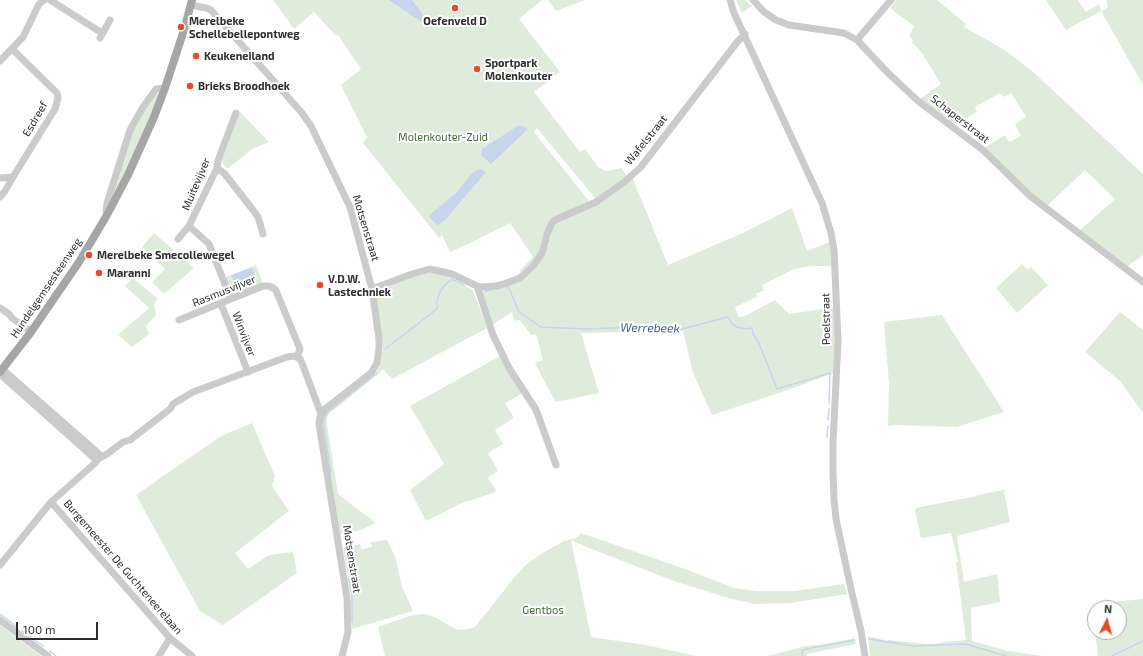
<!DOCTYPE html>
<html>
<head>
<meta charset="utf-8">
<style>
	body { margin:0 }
	#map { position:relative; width:1143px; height:656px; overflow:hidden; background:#fff; font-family:"Exo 2",sans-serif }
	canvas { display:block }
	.north { position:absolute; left:1087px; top:600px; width:40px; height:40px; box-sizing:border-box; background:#fff; border:1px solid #ababab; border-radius:50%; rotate:6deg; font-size:11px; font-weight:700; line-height:16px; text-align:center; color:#2e2e2e }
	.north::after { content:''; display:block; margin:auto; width:14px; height:18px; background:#ea492a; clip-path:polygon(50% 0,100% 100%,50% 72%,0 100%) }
	.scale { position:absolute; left:16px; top:622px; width:82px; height:18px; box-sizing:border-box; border:2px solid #2e2e2e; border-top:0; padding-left:5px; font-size:12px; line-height:14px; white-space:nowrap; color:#2e2e2e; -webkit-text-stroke:3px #fff; paint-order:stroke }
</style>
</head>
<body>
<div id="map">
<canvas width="1143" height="656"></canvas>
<div class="north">N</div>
<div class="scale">100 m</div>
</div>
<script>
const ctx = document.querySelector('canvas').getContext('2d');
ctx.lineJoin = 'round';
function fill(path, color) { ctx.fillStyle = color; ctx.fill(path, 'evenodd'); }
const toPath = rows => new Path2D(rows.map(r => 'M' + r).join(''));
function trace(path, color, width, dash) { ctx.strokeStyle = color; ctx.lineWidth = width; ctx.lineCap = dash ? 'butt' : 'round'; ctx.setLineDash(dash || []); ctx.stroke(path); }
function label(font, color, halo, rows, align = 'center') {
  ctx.font = font + ' "Exo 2",sans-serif'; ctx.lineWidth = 4; ctx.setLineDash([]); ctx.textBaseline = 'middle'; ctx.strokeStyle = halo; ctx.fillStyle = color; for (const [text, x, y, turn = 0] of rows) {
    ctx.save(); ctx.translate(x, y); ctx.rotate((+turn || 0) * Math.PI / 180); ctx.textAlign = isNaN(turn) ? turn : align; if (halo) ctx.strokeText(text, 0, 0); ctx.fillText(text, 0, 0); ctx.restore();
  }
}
fill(toPath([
	[273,0,542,0,519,19,560,72,534,92,580,152,585,149,598,167,606,171,622,168,627,177,596,199,537,128,534,132,589,201,557,217,536,259,521,272,519,271,533,257,510,223,472,242,450,252,442,235,439,238,363,143,367,137,341,85,361,69,338,35,336,36,314,12,294,29],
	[548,0,585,0,556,11],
	[736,0,745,0,752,6,742,13],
	[896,0,937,0,966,24,964,27,1003,49,1031,70,1143,174,1143,255,1128,266,1080,230,1115,199,1085,170,1047,206,1028,191,984,148,1005,135,1009,142,1021,136,1015,124,1026,117,1011,93,1003,97,1000,93,975,107,977,112,952,125,920,99,941,84,922,53,912,42,913,40,909,36,914,26,890,8],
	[1046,0,1078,0,1086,12,1099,4,1101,11,1108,7,1106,0,1143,0,1143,85,1101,11,1066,30],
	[157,93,159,96,140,143,116,191,115,191,114,190,129,139,139,117],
	[240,112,269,142,254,148,227,169,223,163,222,160],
	[633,179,668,265,743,233,792,208,807,251,832,241,833,267,830,266,811,266,794,269,762,285,764,290,756,294,757,297,735,307,739,317,745,316,775,300,789,314,835,307,834,373,782,392,712,415,693,373,683,331,581,333,599,393,556,402,547,386,535,363,543,360,536,334,531,335,520,320,514,321,512,312,492,325,482,292,485,290,514,283,546,250,549,244,549,235,552,228,558,222,610,196],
	[154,233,194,268,164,294,152,282,165,269,142,247],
	[1022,264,1028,270,1031,267,1048,285,1017,313,996,288],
	[256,265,263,284,236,295,231,293,225,278,231,275,236,287,253,280,252,267,251,267],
	[433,272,449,277,473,290,487,328,392,379,383,369,378,374,330,413,327,417,327,424,338,494,376,523,361,530,340,534,324,433,322,424,323,419,327,412,375,374,380,366,383,348,376,296,378,291,415,276,427,273],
	[133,278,158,299,154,304,156,315,146,326,149,334,132,347,118,335,149,308,125,286],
	[1120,312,1143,330,1143,413,1120,381,1085,352],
	[942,315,1004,412,957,427,894,425,888,426,889,383,884,322],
	[500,356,523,393,505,403,514,418,495,430,503,444,488,453,498,471,488,478,496,490,496,492,462,503,426,521,410,490,444,464,410,406],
	[252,423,275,476,272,486,289,511,235,553,248,569,269,555,293,552,297,573,223,625,200,611,136,495,221,436],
	[1005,490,1004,492,1010,522,957,536,964,582,997,574,998,581,1000,602,971,608,972,641,1008,651,1043,656,870,656,868,636,887,641,888,640,926,644,935,644,945,642,966,640,956,562,958,561,951,533,921,538,915,510,916,508,977,496,977,495],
	[581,533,685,569,734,588,756,591,795,591,844,584,847,594,791,603,755,604,728,598,674,581,589,548,571,540,591,637,646,645,696,656,385,656,378,627,409,616,422,614,429,615,438,619,452,627,459,630,469,629,475,627,517,574,527,564,544,552,564,541,577,538],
	[387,540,395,556,402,587,413,611,352,629,351,598,343,548,360,544,361,549,372,547,371,542],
	[1143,599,1143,656,1098,656,1095,632,1119,632,1119,608,1095,608,1095,629,1092,604],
	[0,625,41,656,0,656],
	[855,638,856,644,807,654,807,656,768,656,805,646,826,644]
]), '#e0ecdb');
fill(toPath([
	[389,0,412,0,429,23,426,25],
	[519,125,528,129,491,164,481,155,482,149],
	[480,169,486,172,445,220,438,225,429,217,432,213,456,193,472,173],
	[252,267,256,278,254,280,253,277,252,278,253,280,236,287,231,275]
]), '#c6d5ec');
trace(toPath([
	[506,287,508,286,519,312,541,327,584,329,643,327,678,330,728,317,732,324,737,327,746,329,752,328,753,334,759,343,777,389,830,373,829,403],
	[485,291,491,290],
	[385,349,437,309,437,300,440,292,444,286,452,279,464,285],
	[828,420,829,409],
	[827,437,828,426],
	[331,473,324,426,324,420,326,415,328,412,377,373],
	[349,578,352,597,352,622],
	[0,614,17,627],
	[22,631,43,646],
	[870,639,913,646,966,644,1006,656],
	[50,651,56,656],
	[802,656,802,650,854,640],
	[1112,656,1143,641]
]), '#c6d5ec', 1.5);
trace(toPath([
	[50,0,102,33],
	[730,0,734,13,822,203,831,233,834,250,838,341,833,443,833,474,834,499,836,519,851,589,861,631,865,656],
	[753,0,764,12,776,20,789,25,844,33,857,40,887,72,918,101,983,150,1030,196,1143,282],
	[191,5,206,8,211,10,302,113,311,126,350,207,372,289,379,339,379,348,377,363,371,373,325,409,320,417,319,424,347,598,348,632,342,656],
	[100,38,110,20],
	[857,40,891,0],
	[0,61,23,37,39,4,44,0],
	[217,168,224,173,253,210,258,217,263,234],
	[0,178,13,177,55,109,58,98,57,93,12,49],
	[0,197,5,191,13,177],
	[107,215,106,211,107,203,130,130,143,107,156,89,165,88],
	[189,226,209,244,231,299],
	[178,239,189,226,217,168,218,161,223,147,236,113],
	[477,286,493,335,509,368,535,408,538,415,556,465],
	[372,289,412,274,430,269,452,274,477,286,481,287,496,286,504,284,520,278,534,265,542,253,544,247,547,234,552,223,555,220,596,202,623,183,640,168,738,41,745,34],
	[221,304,248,372],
	[0,308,9,314,12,318,31,332],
	[179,320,263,286,269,286,275,289,277,293,300,349,297,357],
	[2,369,99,454,98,459],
	[0,374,94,458,98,459],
	[51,502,170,638,192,656],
	[0,565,51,502,94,464,98,459,107,454,123,442,130,440,170,409,173,404,193,392,287,357,295,356,300,359,302,363,321,414],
	[0,620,48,656],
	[159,656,170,638]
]), '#cbcbcb', 7);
trace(toPath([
	[0,372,31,332,79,262,107,215,128,175,154,117,165,88,184,30,192,0]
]), '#a6a6a6', 8);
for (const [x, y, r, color] of [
	[455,8,4,"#ea492a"],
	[181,27,4,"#ea492a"],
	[196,56,4,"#ea492a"],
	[477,69,4,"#ea492a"],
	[190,86,4,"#ea492a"],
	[89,255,4,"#ea492a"],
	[99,273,4,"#ea492a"],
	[320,285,4,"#ea492a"]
]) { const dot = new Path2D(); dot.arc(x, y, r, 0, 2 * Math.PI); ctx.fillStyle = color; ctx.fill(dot); trace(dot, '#fff', 1.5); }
label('bold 11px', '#2e2e2e', '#fff', [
	["Merelbeke",189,21],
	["Schellebellepontweg",189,34],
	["Oefenveld D",455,21,"center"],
	["Keukeneiland",204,56],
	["Sportpark",485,63],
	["Molenkouter",485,76],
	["Brieks Broodhoek",198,86],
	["Merelbeke Smecollewegel",97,255],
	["Maranni",107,273],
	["V.D.W.",328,279],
	["Lastechniek",328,292]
], 'left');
label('11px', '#2e2e2e', '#fff', [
	["Esdreef",35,119,-60],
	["Schaperstraat",960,119,38],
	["Wafelstraat",646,140,-51],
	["Muitevijver",196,184,-67],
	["Motsenstraat",366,228,73],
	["Hundelgemsesteenweg",46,288,-56],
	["Rasmusvijver",224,291,-22],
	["Poelstraat",826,319,-91],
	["Winvijver",244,334,69],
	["Motsenstraat",352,559,81],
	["Burgemeester De Guchteneerelaan",123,567,49]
]);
label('11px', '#456b3a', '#fff', [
	["Molenkouter-Zuid",443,137],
	["Gentbos",543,610]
]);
label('italic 12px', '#395b92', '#fff', [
	["Werrebeek",650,328,1]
]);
</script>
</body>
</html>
